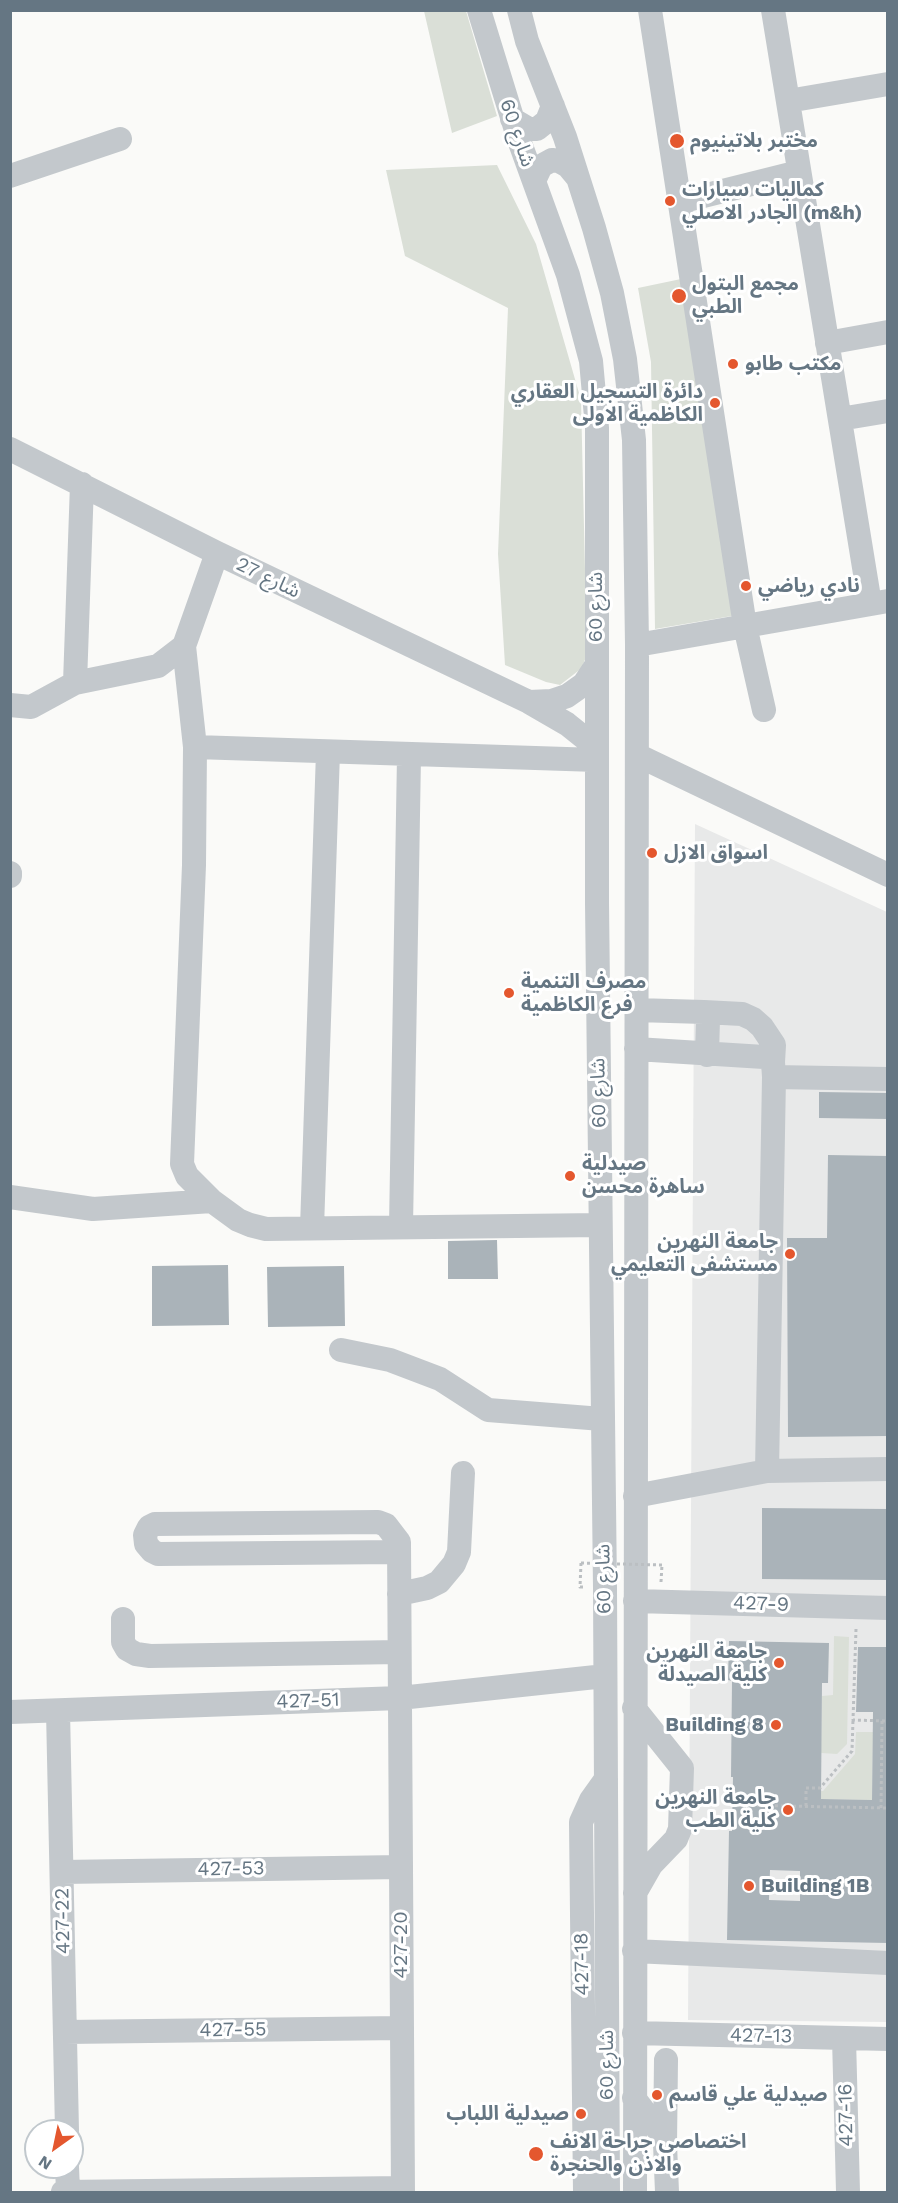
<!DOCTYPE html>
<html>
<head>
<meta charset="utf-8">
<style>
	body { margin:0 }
	#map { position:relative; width:898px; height:2203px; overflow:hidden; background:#fafaf8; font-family:"Work Sans",sans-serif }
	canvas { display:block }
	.frame { position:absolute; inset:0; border:12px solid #657683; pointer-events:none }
	.north { position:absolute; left:24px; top:2119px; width:60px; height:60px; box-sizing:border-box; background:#fff; border:2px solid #c1c8cd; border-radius:50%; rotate:213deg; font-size:16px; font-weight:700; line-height:24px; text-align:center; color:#657683 }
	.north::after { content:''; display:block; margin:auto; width:21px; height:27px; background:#e4572e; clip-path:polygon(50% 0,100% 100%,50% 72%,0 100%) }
</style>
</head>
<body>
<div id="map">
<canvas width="898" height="2203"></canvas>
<div class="frame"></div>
<div class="north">N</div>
</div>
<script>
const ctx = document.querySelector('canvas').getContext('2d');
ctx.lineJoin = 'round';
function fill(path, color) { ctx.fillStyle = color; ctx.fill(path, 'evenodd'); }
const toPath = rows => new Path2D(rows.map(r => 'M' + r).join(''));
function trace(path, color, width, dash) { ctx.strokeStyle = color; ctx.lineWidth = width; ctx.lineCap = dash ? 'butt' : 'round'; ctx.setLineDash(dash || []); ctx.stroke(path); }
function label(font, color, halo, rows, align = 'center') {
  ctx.font = font + ' "Work Sans","Noto Sans Arabic",sans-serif'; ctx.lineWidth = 6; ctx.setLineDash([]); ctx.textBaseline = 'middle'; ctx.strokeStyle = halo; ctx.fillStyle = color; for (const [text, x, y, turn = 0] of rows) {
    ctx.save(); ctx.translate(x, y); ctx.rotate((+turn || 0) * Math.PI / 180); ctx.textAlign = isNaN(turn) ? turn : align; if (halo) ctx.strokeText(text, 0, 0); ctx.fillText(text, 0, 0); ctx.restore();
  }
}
fill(toPath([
	[695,824,887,912,888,2022,688,2020]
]), '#e8e9e9');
fill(toPath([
	[424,11,466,11,497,116,452,133],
	[497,165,536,244,581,400,587,654,582,668,560,685,546,682,505,665,498,554,508,308,405,256,386,170],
	[681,279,732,616,655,629,651,362,638,288],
	[834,1636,849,1637,847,1744,837,1754,821,1753,822,1696,833,1695],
	[856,1732,873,1732,872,1800,812,1799,812,1791,823,1791,855,1754]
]), '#dadfd7');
fill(toPath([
	[819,1092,888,1093,888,1119,819,1118],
	[828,1155,888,1156,888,1436,788,1437,787,1238,827,1238],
	[497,1240,498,1279,448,1279,448,1241],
	[228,1265,229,1325,152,1326,152,1266],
	[344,1266,345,1326,268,1327,267,1267],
	[762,1508,888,1509,888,1580,762,1579],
	[729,1641,829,1643,828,1683,822,1683,821,1799,872,1800,873,1712,856,1712,858,1647,888,1647,888,1943,727,1940,729,1831,732,1831,733,1777,731,1777,732,1681,728,1680],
	[770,1870,800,1871,800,1901,769,1900]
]), '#aab3b9');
trace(toPath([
	[581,1563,580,1587,585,1587],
	[661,1582,662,1565],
	[856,1629,853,1720,888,1721],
	[733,1805,888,1808],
	[806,1806,806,1788,820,1788,852,1751,853,1720],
	[881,1808,882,1721]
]), '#bbbfc2', 3, [3, 3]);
trace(toPath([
	[479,10,519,140,568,275,591,361,597,428,597,903,605,1588,608,2192],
	[519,10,527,41,565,137,594,228,612,293,625,359,634,440,637,645,635,2192],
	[650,10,745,626,764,710],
	[773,10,870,604],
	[788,101,888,84],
	[512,119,529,129,537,129,547,121,553,106],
	[10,176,120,139],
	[534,181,541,166,552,160,559,161,568,166,578,178],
	[679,202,799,172],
	[827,343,888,332],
	[840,419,888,411],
	[10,449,217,553,529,702,567,724,597,748],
	[637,645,888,601],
	[184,646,195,747,194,865,182,1164,187,1176,212,1201,238,1220,250,1225,266,1229,600,1225],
	[75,683,82,484],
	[529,702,552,701,567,696,584,684,596,666],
	[10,705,31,707,75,683,158,666,184,646,217,553],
	[195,747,597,760],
	[637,755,888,875],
	[10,873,10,876],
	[636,1010,704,1012,708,1019,707,1055],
	[704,1012,742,1014,753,1019,762,1027,774,1045,773,1062],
	[636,1049,764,1057,773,1062,774,1077,767,1471],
	[774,1077,888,1079],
	[10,1197,93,1209,212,1201],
	[401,1227,409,756],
	[312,1228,328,752],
	[341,1350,390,1360,440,1379,488,1410,602,1419],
	[635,1496,767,1471,888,1469],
	[399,1552,158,1554,152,1551,146,1544,145,1535,149,1527,155,1524,378,1522,386,1525,399,1542,403,2192],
	[399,1594,427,1588,439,1582,454,1564,459,1552,463,1473],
	[635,1601,888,1608],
	[123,1619,123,1642,127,1649,136,1654,150,1656,399,1652],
	[634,1708,682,1768,680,1829,676,1839,651,1865,635,1893],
	[58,1711,67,2131],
	[10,1712,400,1698,605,1676],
	[62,1872,401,1867],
	[634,1951,888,1963],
	[65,2032,402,2028],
	[634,2033,888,2039],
	[844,2038,848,2192],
	[634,2098,659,2131,665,2144,667,2192],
	[665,2144,666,2060],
	[67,2167,68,2191],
	[63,2192,402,2188],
	[585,2192,581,1822,591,1800,606,1779]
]), '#c3c8cc', 24);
trace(toPath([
	[581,1563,662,1565]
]), '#bbbfc2', 3, [3, 3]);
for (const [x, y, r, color] of [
	[677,141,8,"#e4572e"],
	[670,201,6,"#e4572e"],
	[679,296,8,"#e4572e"],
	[733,364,6,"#e4572e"],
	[715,403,6,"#e4572e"],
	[746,586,6,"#e4572e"],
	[652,853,6,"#e4572e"],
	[509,993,6,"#e4572e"],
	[570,1176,6,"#e4572e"],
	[790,1254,6,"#e4572e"],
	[779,1663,6,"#e4572e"],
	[776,1725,6,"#e4572e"],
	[788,1810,6,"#e4572e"],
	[749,1886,6,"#e4572e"],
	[657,2095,6,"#e4572e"],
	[581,2114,6,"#e4572e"],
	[536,2154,8,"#e4572e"]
]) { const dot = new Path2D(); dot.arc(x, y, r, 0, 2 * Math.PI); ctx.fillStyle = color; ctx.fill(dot); trace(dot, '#fff', 2); }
label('20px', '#657683', '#fff', [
	["شارع 60",517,133,71],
	["شارع 27",268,578,26],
	["شارع 60",596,607,-90],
	["شارع 60",599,1093,-91],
	["شارع 60",604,1579,-91],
	["427-9",761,1604,2],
	["427-51",308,1701,-2],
	["427-53",231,1869,-1],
	["427-22",63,1921,-91],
	["427-20",401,1945,-90],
	["427-18",582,1964,-91],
	["427-55",233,2030,-1],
	["427-13",761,2036,1],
	["شارع 60",607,2065,-90],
	["427-16",846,2115,-91]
]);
label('bold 20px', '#657683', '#fff', [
	["مختبر بلاتينيوم",690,141],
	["كماليات سيارات",682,190],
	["الجادر الاصلي (m&h)",682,213],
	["مجمع البتول",692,284],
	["الطبي",692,307],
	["مكتب طابو",745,364],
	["دائرة التسجيل العقاري",703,392,"right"],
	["الكاظمية الاولى",703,415,"right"],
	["نادي رياضي",758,586],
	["اسواق الازل",664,853],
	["مصرف التنمية",521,982],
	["فرع الكاظمية",521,1005],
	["صيدلية",582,1164],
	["ساهرة محسن",582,1187],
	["جامعة النهرين",778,1242,"right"],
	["مستشفى التعليمي",778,1265,"right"],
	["جامعة النهرين",767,1652,"right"],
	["كلية الصيدلة",767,1675,"right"],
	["Building 8",764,1725,"right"],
	["جامعة النهرين",776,1798,"right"],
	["كلية الطب",776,1821,"right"],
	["Building 1B",761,1886],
	["صيدلية علي قاسم",669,2095],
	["صيدلية اللباب",569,2114,"right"],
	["اختصاصي جراحة الانف",550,2142],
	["والاذن والحنجرة",550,2165]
], 'left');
</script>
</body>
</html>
